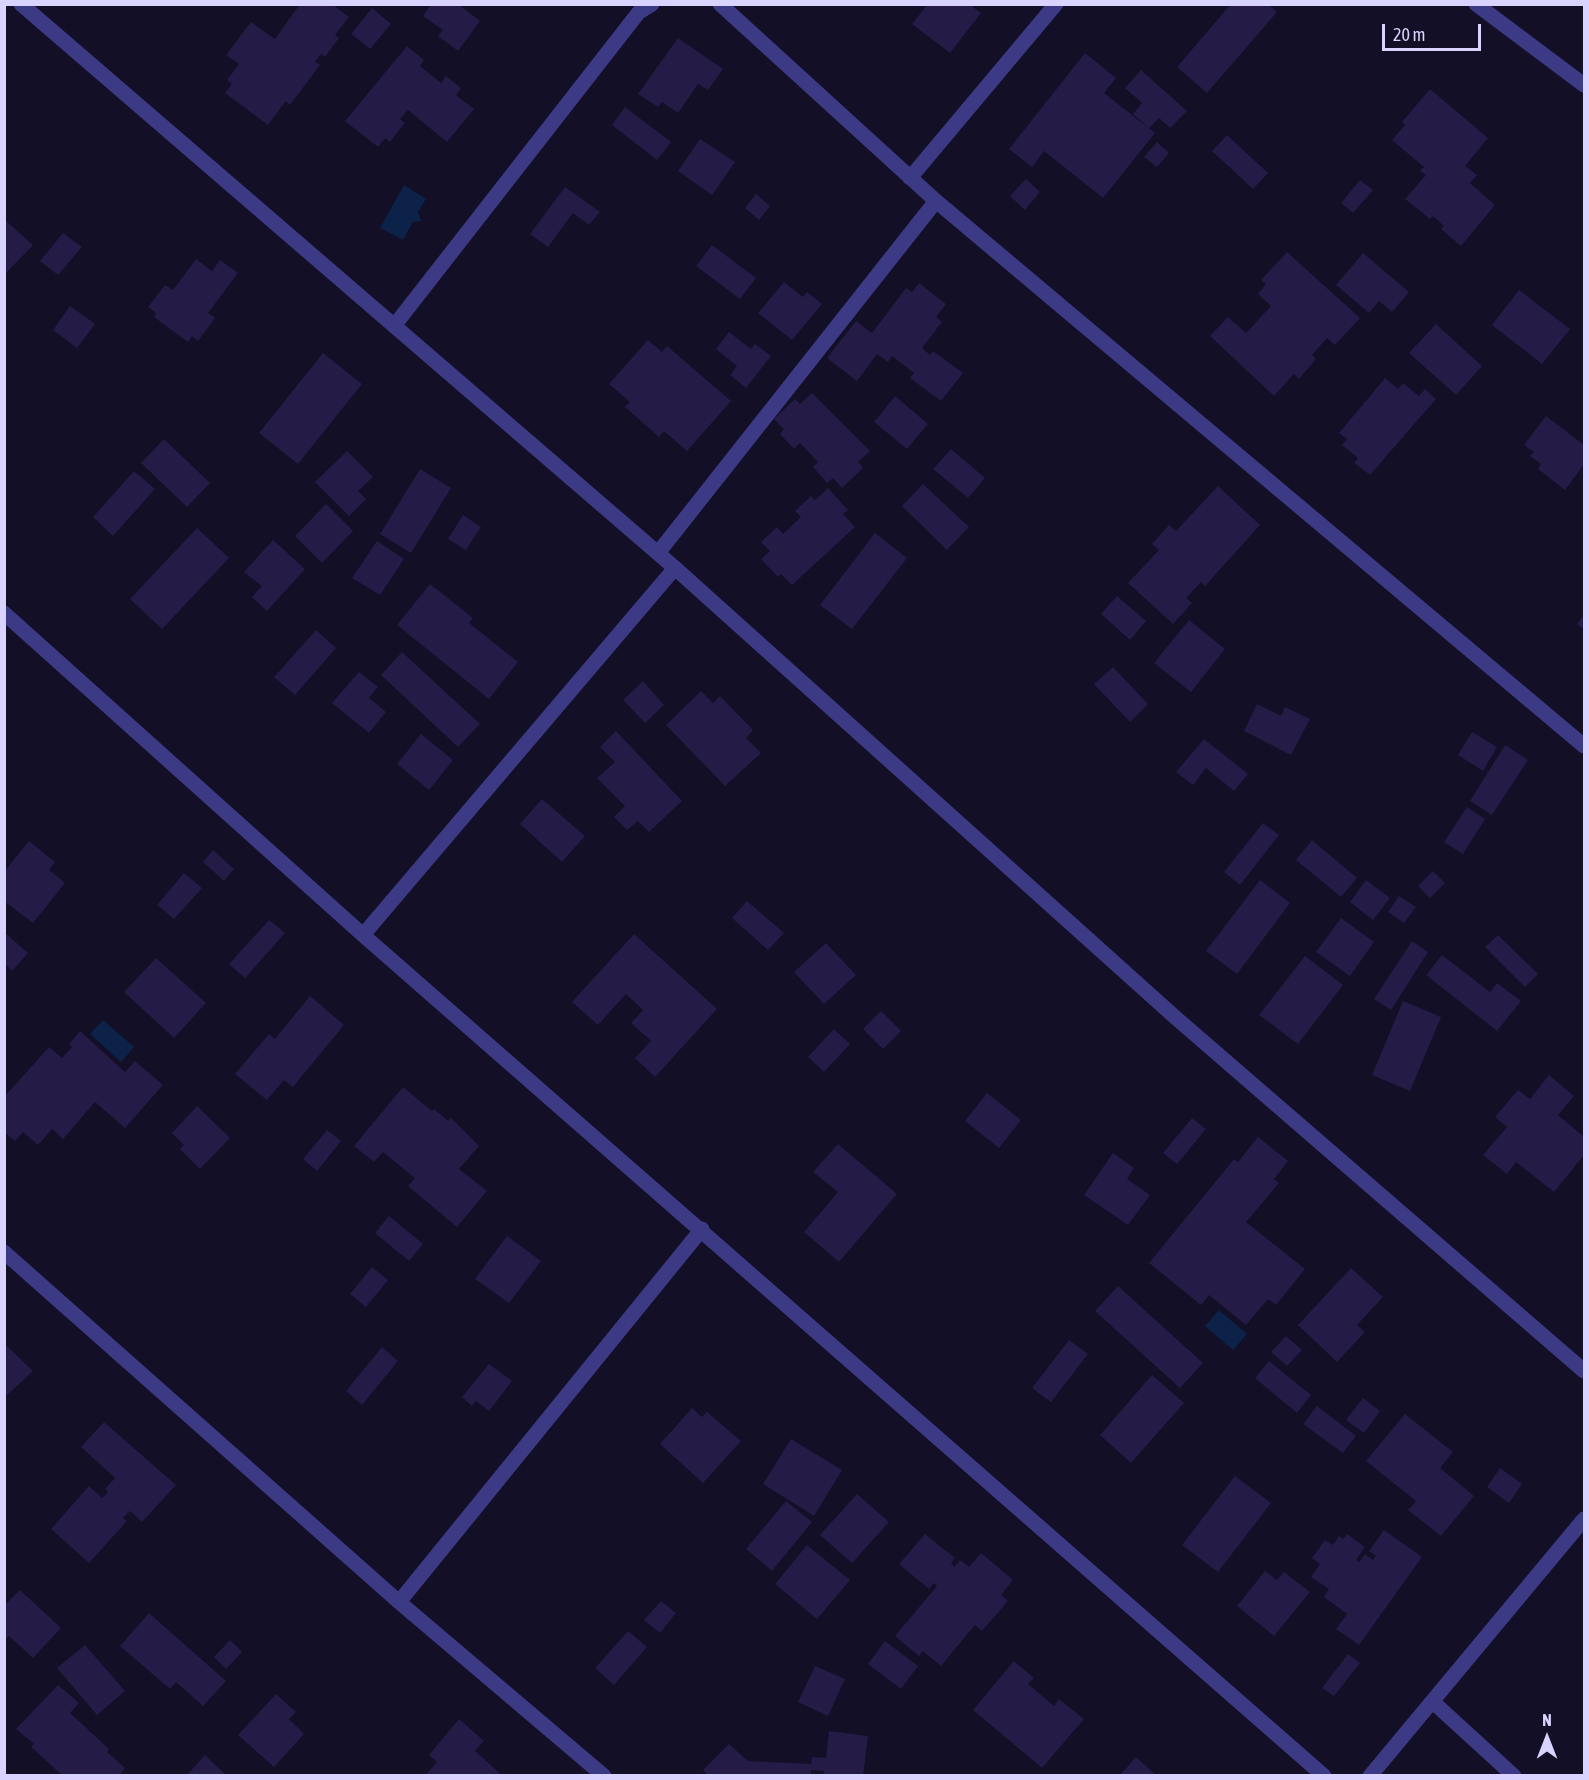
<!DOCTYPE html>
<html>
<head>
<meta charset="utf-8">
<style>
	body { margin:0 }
	#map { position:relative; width:1589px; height:1780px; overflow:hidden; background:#130f26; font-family:"Asap Condensed",sans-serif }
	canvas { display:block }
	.frame { position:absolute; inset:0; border:6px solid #d9d4ff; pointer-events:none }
	.north { position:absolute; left:1517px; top:1708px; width:60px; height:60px; -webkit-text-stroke:4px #130f26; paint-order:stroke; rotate:0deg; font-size:16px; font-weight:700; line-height:24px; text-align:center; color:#d9d4ff }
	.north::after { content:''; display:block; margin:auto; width:21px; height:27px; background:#d9d4ff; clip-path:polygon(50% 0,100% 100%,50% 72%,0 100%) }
	.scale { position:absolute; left:1382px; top:24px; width:99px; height:27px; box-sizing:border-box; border:3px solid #d9d4ff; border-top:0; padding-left:8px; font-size:18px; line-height:21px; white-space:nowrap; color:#d9d4ff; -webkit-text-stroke:4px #130f26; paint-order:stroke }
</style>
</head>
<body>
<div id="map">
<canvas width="1589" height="1780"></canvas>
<div class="frame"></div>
<div class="north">N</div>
<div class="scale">20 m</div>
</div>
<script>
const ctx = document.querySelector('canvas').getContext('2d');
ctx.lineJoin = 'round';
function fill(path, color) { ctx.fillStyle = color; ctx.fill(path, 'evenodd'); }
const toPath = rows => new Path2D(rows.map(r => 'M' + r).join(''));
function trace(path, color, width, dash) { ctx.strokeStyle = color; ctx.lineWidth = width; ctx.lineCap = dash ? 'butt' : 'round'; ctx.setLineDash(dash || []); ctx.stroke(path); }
fill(toPath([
	[404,185,426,199,418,212,421,221,413,222,403,240,380,228],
	[103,1020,134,1047,121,1062,90,1034],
	[1219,1310,1247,1334,1233,1350,1205,1326]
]), '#0c2248');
fill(toPath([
	[300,4,332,4,349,17,335,35,339,38,325,57,321,54,315,62,320,65,290,105,286,101,268,125,225,93,232,84,227,80,239,64,226,55,251,22,275,39],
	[431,4,458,4,480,21,458,51,438,36,443,30,423,16],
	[928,4,969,4,981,13,950,53,912,24],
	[1231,4,1268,4,1277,12,1207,93,1177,67],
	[372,8,391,24,370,49,351,34],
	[678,38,723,69,708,90,698,84,678,113,662,102,658,107,638,94],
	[407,46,424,60,420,66,441,83,446,76,461,88,456,95,474,109,447,142,408,110,400,119,405,123,390,142,385,138,378,147,345,121],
	[1085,53,1116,78,1104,93,1155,133,1103,198,1044,151,1032,167,1009,149],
	[1141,70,1187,111,1170,128,1159,118,1149,128,1133,114,1142,103,1125,88],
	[1430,89,1488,138,1465,166,1477,175,1470,183,1495,205,1461,246,1441,229,1444,226,1433,216,1430,219,1405,199,1426,175,1420,171,1424,167,1392,140,1405,125,1402,122],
	[625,107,671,142,657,160,612,125],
	[1227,135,1268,173,1253,189,1212,151],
	[700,139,735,162,712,195,678,171],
	[1157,142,1169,153,1157,167,1144,157],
	[1026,179,1040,192,1025,210,1010,196],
	[1360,180,1373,190,1353,213,1341,203],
	[565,187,600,212,589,225,573,213,548,247,530,234],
	[756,194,770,206,759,220,745,208],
	[4,219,33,245,7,272,4,270],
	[63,233,82,247,58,275,40,261],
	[712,245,756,278,740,299,696,266],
	[1287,252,1360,318,1335,345,1327,338,1312,355,1316,359,1299,379,1294,374,1274,396,1210,336,1228,317,1246,333,1271,306,1258,294,1266,284,1261,280],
	[1363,253,1409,292,1392,312,1379,301,1369,313,1336,285],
	[196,259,212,271,220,260,238,273,208,313,215,318,198,341,192,336,188,342,154,317,156,313,148,307,165,285,173,290],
	[784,282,803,297,807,292,822,304,792,340,758,313],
	[919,283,946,304,936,317,942,322,922,348,930,355,933,351,963,373,941,401,910,378,914,373,892,356,888,362,877,354,857,381,827,358,856,321,872,333,906,288,912,292],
	[1519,290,1570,329,1542,364,1492,325],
	[70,306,95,324,77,348,53,330],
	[1436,324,1482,366,1456,395,1409,353],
	[729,332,751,349,755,344,771,356,746,388,730,375,737,366,716,349],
	[648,340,662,352,667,346,731,401,687,451,664,431,659,437,625,407,630,402,609,384],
	[323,353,362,384,298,464,259,433],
	[1385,378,1398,389,1403,383,1419,396,1425,389,1436,399,1370,475,1354,463,1358,458,1342,445,1347,439,1339,433],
	[812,393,870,451,858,462,863,468,842,488,833,478,827,483,813,467,818,462,800,443,794,449,780,434,784,429,774,419,795,399,800,404],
	[895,396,928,424,907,449,874,422],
	[1546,416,1584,445,1584,464,1565,490,1538,469,1541,464,1530,456,1534,452,1524,445],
	[164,439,210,483,187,507,141,463],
	[951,449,985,478,968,498,933,469],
	[347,451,373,477,358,491,366,499,349,516,315,482],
	[420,469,451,488,411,553,380,534],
	[134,471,155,489,113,536,93,517],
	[923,484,969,527,947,550,902,506],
	[1218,486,1260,525,1205,586,1201,582,1186,598,1192,603,1173,624,1128,583,1159,550,1152,544,1169,525,1176,531],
	[828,488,848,510,843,514,855,527,792,585,781,574,778,577,761,559,770,551,761,542,777,527,783,534,801,517,795,511,811,496,815,500],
	[326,504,353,531,322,563,295,536],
	[463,515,481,527,466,550,448,539],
	[197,528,229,558,162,629,130,599],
	[875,533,907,558,852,629,820,605],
	[273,540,305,569,267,611,252,597,262,586,244,572],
	[377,541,404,559,380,595,352,578],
	[430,584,473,618,469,623,518,662,489,699,397,625],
	[1117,596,1146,621,1130,640,1101,614],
	[1584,615,1584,629,1577,624],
	[1189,620,1225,649,1191,692,1154,663],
	[316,630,336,648,295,695,274,677],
	[402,652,480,724,458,747,381,675],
	[1113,667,1148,704,1130,722,1094,684],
	[359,672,378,687,369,698,386,712,369,733,332,703],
	[643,681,664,705,645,723,623,700],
	[701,691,713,703,720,696,753,730,746,738,761,753,725,786,666,725],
	[1257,704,1281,716,1285,707,1310,719,1291,755,1244,731],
	[616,731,682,801,649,832,638,821,627,830,614,817,625,806,597,778,615,762,600,747],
	[1472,732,1497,747,1483,771,1458,755],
	[421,734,453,760,429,790,397,764],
	[1204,739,1248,774,1234,791,1206,768,1193,785,1176,772],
	[1505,745,1528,760,1492,815,1470,801],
	[542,799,585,836,562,862,520,824],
	[1467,807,1485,819,1463,854,1444,842],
	[1263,823,1279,835,1240,885,1224,872],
	[1312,840,1357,878,1341,897,1296,860],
	[29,841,55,862,49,870,65,883,33,923,4,901,4,872],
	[213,850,234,869,224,881,203,862],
	[1433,871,1445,883,1430,898,1418,886],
	[184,873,202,888,174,919,157,905],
	[1260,880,1290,903,1237,974,1206,951],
	[1366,880,1390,898,1373,920,1350,902],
	[1399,896,1416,907,1404,923,1388,912],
	[747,901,784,933,768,950,732,918],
	[1341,918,1374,942,1350,976,1316,952],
	[269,920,285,933,245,978,229,964],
	[4,932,28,953,12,971,4,963],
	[634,934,717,1009,655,1077,635,1058,651,1041,631,1023,643,1010,626,994,598,1025,572,1002],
	[1498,935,1538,974,1525,987,1485,947],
	[1412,941,1428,952,1391,1010,1374,999],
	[826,943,856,975,824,1004,794,972],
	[1442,955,1490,992,1497,983,1521,1001,1497,1031,1426,975],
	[1305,956,1343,985,1298,1044,1259,1015],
	[156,958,206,1003,174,1038,124,992],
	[310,996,344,1025,293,1087,284,1080,267,1100,235,1074,269,1034,275,1039],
	[1403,1001,1441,1017,1410,1091,1372,1075],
	[881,1011,901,1031,883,1049,863,1029],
	[834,1029,850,1044,824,1072,808,1057],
	[80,1031,125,1072,135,1061,163,1085,125,1128,95,1102,63,1139,52,1129,38,1145,23,1132,15,1141,4,1132,4,1097,49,1047,62,1058,72,1047,69,1044],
	[1549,1075,1574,1096,1558,1115,1584,1137,1584,1155,1554,1192,1516,1162,1507,1174,1483,1155,1507,1127,1495,1117,1518,1090,1530,1099],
	[403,1087,432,1111,434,1109,448,1121,451,1118,479,1146,459,1169,487,1191,457,1227,408,1186,415,1178,383,1152,374,1162,354,1146],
	[987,1093,1021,1120,999,1148,965,1121],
	[197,1106,230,1138,200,1169,180,1149,184,1145,172,1133],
	[1192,1118,1206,1129,1177,1164,1163,1153],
	[327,1130,341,1141,317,1171,303,1159],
	[1258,1137,1288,1161,1274,1179,1279,1183,1246,1222,1305,1269,1276,1305,1268,1299,1246,1325,1209,1295,1201,1305,1149,1263,1234,1159,1238,1162],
	[838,1144,897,1194,839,1262,804,1232,838,1192,813,1172],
	[1113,1153,1134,1168,1127,1179,1150,1195,1128,1225,1084,1195],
	[389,1216,423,1244,409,1261,375,1233],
	[507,1236,541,1261,509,1303,475,1279],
	[372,1267,388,1280,366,1307,350,1294],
	[1351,1268,1383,1297,1357,1325,1365,1332,1337,1362,1298,1325],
	[1118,1286,1203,1363,1180,1388,1095,1311],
	[1286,1336,1302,1350,1287,1366,1271,1352],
	[1069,1340,1088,1354,1051,1402,1032,1388],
	[4,1343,33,1371,4,1398],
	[382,1347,398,1361,362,1405,346,1391],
	[1269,1361,1311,1395,1297,1413,1255,1378],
	[489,1364,512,1381,489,1411,476,1401,472,1406,462,1397],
	[1152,1375,1184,1403,1131,1463,1100,1435],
	[1363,1398,1380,1411,1364,1433,1346,1420],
	[1317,1406,1356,1436,1343,1453,1303,1424],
	[692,1408,702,1417,707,1412,741,1441,703,1483,660,1444],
	[1405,1414,1453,1452,1440,1468,1474,1496,1441,1536,1408,1510,1416,1501,1366,1461],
	[104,1422,176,1485,142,1522,130,1511,123,1518,127,1521,89,1563,51,1529,89,1486,102,1498,108,1492,105,1489,115,1478,81,1447],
	[791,1439,842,1470,814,1516,763,1484],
	[1500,1468,1522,1484,1509,1503,1487,1487],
	[1235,1476,1271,1503,1218,1572,1182,1545],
	[857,1494,889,1522,852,1563,820,1535],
	[786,1501,812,1522,772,1571,746,1549],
	[1384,1530,1422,1557,1359,1645,1336,1629,1347,1614,1324,1597,1329,1589,1311,1577,1320,1564,1312,1558,1325,1540,1333,1545,1339,1536,1343,1539,1347,1534,1365,1547,1356,1560,1359,1562,1365,1554,1373,1560,1376,1556,1369,1551],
	[925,1534,955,1558,951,1563,954,1567,960,1560,969,1567,981,1553,1013,1580,1001,1595,1008,1601,982,1631,975,1625,941,1666,923,1651,919,1656,895,1636,937,1586,934,1583,929,1589,899,1564],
	[807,1545,850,1580,817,1619,775,1584],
	[1265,1571,1277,1580,1284,1572,1310,1592,1274,1636,1237,1606],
	[20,1590,61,1628,33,1658,9,1636,4,1641,4,1606],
	[661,1601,676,1613,660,1633,644,1620],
	[149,1613,226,1681,203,1706,176,1682,170,1689,120,1646],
	[628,1631,647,1647,614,1685,595,1668],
	[230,1640,242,1652,226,1669,214,1657],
	[885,1641,918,1666,901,1689,868,1664],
	[85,1645,125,1691,97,1715,57,1668],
	[1348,1654,1360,1663,1334,1696,1322,1688],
	[1014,1661,1034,1678,1028,1684,1054,1706,1059,1699,1084,1719,1042,1768,973,1710],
	[815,1666,845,1679,828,1716,798,1702],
	[58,1685,79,1703,70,1713,109,1749,107,1752,125,1768,119,1776,63,1776,31,1747,34,1744,16,1729],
	[276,1694,296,1712,289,1719,304,1734,274,1767,238,1735],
	[459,1719,484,1741,475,1751,503,1776,425,1776,437,1762,429,1755],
	[829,1731,868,1736,863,1776,823,1776,824,1771,811,1770,811,1776,709,1776,703,1770,729,1744,748,1761,811,1764,812,1757,826,1758],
	[205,1755,227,1776,186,1776],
	[1136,1757,1157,1776,1119,1776]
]), '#241b47');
trace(toPath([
	[21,4,675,568,1176,1018,1584,1371],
	[720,4,936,201,1584,746],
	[1476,4,1584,85],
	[910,178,1056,4],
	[394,326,639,12,652,4],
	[658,553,936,201],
	[4,613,363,935,1324,1776],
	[363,935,675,568],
	[4,1252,399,1602,604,1776],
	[399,1602,702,1229],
	[1433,1702,1514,1776],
	[1370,1776,1584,1519]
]), '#3d3a85', 15);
</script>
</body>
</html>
